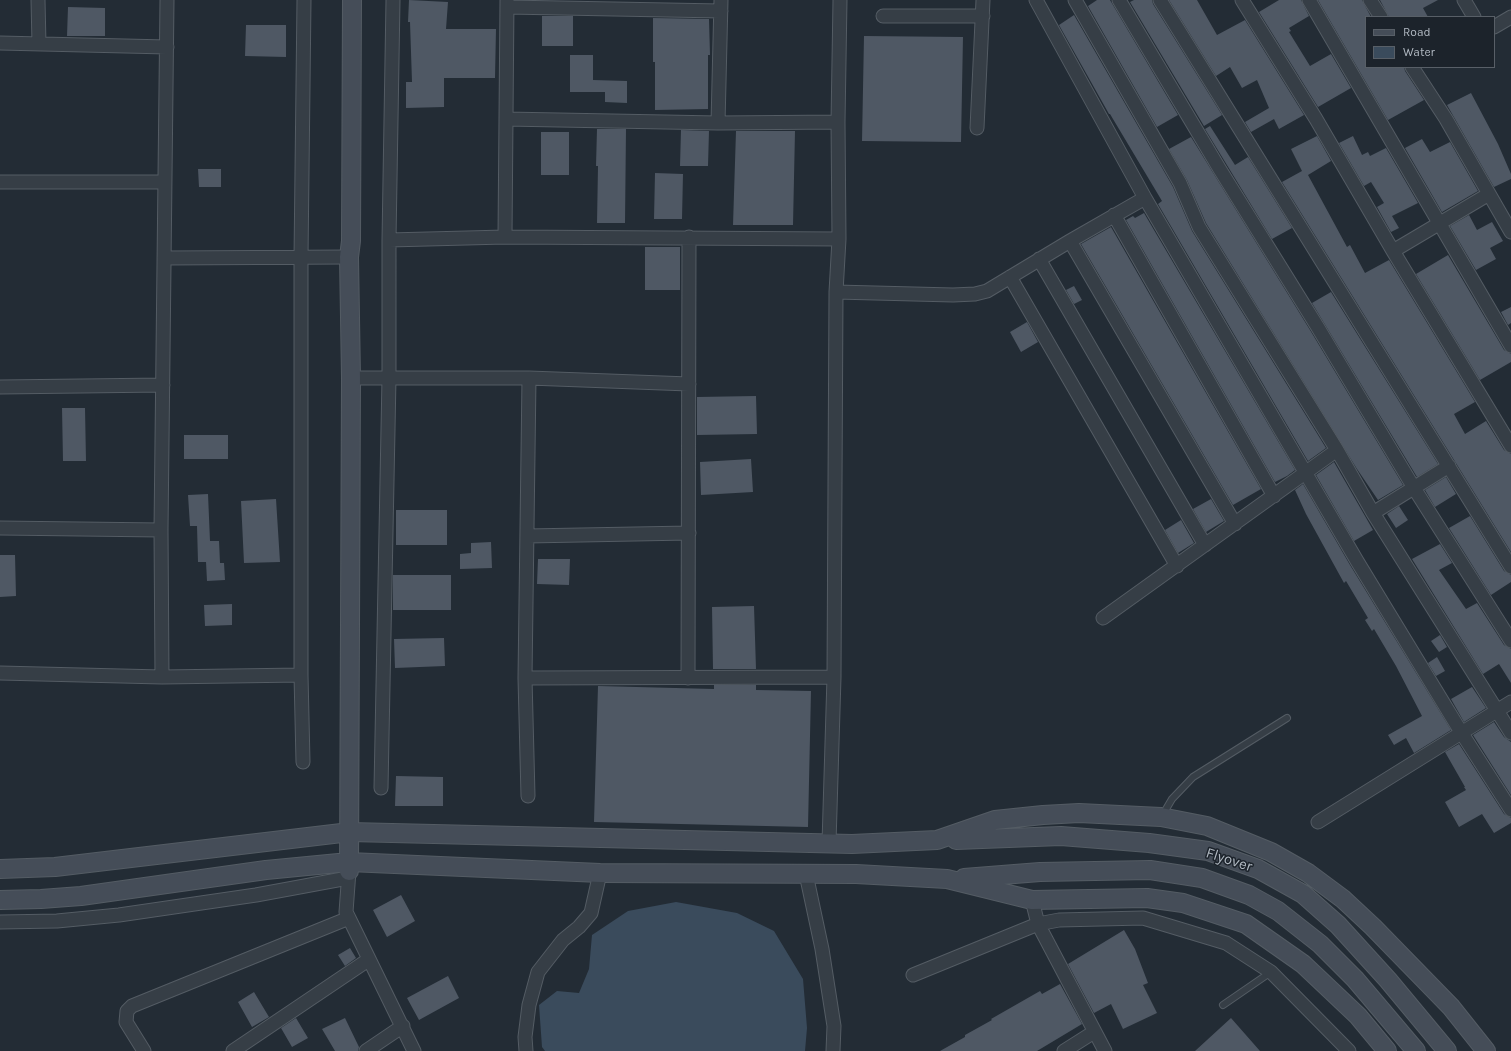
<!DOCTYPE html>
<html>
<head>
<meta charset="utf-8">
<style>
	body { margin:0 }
	#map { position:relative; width:1511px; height:1051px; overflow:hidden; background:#232c35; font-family:Karla,sans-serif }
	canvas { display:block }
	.legend { position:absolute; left:1365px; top:16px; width:130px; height:52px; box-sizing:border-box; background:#1c232b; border:1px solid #585f67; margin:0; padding:5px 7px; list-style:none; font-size:12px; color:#b1b9c2 }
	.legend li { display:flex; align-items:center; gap:8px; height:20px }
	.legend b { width:20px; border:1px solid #585f67 }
</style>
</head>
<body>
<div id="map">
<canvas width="1511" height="1051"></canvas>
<ul class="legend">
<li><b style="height:5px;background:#454d58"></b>Road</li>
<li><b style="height:11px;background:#3a4b5c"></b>Water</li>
</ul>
</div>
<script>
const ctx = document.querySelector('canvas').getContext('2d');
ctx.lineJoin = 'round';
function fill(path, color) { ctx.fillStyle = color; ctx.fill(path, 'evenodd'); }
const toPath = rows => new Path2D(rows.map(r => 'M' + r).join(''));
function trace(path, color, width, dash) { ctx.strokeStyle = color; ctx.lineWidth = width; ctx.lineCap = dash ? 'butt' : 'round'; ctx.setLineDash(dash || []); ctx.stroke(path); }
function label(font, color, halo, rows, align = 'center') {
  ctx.font = font + ' Karla,sans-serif'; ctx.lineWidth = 3; ctx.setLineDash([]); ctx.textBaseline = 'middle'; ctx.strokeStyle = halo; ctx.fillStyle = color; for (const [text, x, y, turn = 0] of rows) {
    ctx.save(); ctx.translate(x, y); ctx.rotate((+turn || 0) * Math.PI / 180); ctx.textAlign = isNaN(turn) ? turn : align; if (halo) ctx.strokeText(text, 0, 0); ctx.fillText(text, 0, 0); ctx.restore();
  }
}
fill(toPath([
	[676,902,737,913,774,931,803,979,807,1028,805,1051,545,1051,542,1047,539,1005,557,991,579,993,589,969,592,935,628,911]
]), '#3a4b5c');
fill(toPath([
	[409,0,448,2,446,29,496,29,495,78,444,78,444,107,406,108,406,82,412,82,410,22,408,22],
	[1097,0,1110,0,1178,115,1157,127,1088,6],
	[1134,0,1152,0,1153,4,1222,115,1204,126,1130,2],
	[1169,0,1197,0,1217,35,1245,20,1304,115,1279,129,1274,119,1251,132,1245,122,1269,108,1257,80,1242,88,1230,67,1216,76],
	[1279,0,1301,0,1309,16,1289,28,1291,31,1289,32,1310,66,1331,54,1351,88,1318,107,1259,12],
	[1318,0,1362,0,1371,17,1366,17,1366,67,1404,67,1405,71,1424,100,1388,120],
	[1380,0,1438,0,1423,8,1428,17,1389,17],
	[68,7,105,8,105,36,67,36],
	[1074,15,1173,187,1192,231,1326,448,1308,461,1158,204,1162,201,1110,114,1109,114,1059,25],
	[542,16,573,16,573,46,542,46],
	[653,18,709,19,710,55,708,55,708,109,655,110,655,62,653,62],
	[246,25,286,25,286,57,245,56],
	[864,36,963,37,961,142,862,141],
	[570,55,593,55,593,80,627,81,627,103,605,102,605,92,570,92],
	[1471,93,1498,144,1511,174,1511,179,1494,187,1447,105],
	[1210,126,1235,165,1248,157,1292,228,1272,239,1205,129],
	[597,129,626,129,625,223,597,223,598,166,596,166],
	[681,130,709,131,708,166,680,166],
	[736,131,795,131,793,225,733,225],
	[541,132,569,132,569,175,541,175],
	[1317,136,1331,161,1308,175,1347,247,1350,245,1365,273,1389,260,1475,402,1454,414,1465,434,1486,421,1504,450,1511,454,1511,552,1282,182,1302,171,1291,149],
	[1353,136,1362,155,1368,152,1370,156,1386,148,1418,203,1392,216,1399,228,1391,232,1377,207,1384,203,1371,182,1364,186,1339,143],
	[1191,137,1310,330,1403,485,1378,500,1357,469,1206,223,1187,180,1169,149],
	[1422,139,1430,152,1450,142,1478,191,1442,212,1405,148],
	[198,169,221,169,221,187,199,187],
	[655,173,683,174,682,219,654,219],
	[1144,213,1295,470,1287,476,1275,482,1126,220,1133,216,1135,218],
	[1469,215,1477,230,1492,222,1503,241,1490,248,1496,259,1476,270,1450,226],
	[1111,227,1261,489,1233,505,1081,244],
	[645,247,680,247,680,290,645,290],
	[1448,255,1504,350,1511,354,1511,362,1480,380,1416,274],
	[1074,286,1082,300,1074,304,1066,290],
	[1331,292,1438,464,1417,477,1312,303],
	[1511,307,1511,323,1508,325,1501,312],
	[1027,322,1038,342,1021,352,1010,332],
	[756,396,757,434,697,435,697,397],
	[62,408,85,408,86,461,63,461],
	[184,435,228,435,228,459,184,459],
	[751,459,753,492,701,495,700,462],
	[1334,462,1373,530,1354,541,1316,475],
	[1446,477,1456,494,1435,507,1425,490],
	[1303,484,1350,565,1451,730,1414,753,1406,738,1394,745,1388,735,1422,716,1396,666,1374,629,1372,631,1365,620,1368,618,1346,581,1344,583,1306,514,1295,490],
	[208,494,210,541,219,541,220,563,224,563,225,580,207,581,206,562,198,562,197,526,190,526,188,495],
	[276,499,280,562,244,563,241,501],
	[1211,499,1224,521,1206,532,1193,509],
	[1399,506,1408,520,1396,528,1387,514],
	[396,510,447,510,447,545,396,545],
	[1470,516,1504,571,1511,575,1511,582,1491,595,1449,528],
	[1181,520,1194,543,1178,553,1165,530],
	[491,542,492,568,460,569,460,554,471,553,471,543],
	[1440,544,1452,563,1439,570,1466,609,1477,603,1504,645,1511,649,1511,683,1499,664,1483,674,1412,559],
	[0,555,15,555,16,596,0,597],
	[538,559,570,559,569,585,537,584],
	[393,575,451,575,451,610,393,610],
	[232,604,232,625,205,626,204,605],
	[754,606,756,669,713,669,712,607],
	[1440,635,1447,647,1439,652,1431,641],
	[444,638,445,666,395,668,394,639],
	[1437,657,1445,671,1436,676,1428,663],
	[714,685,756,685,756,690,811,691,808,827,594,822,598,686,714,689],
	[1472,687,1486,708,1464,722,1451,699],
	[1494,722,1504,737,1511,742,1511,795,1473,735],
	[1459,744,1504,814,1511,818,1511,823,1494,833,1482,814,1459,827,1445,802,1466,790,1464,787,1465,787,1445,752],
	[396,776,443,777,443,806,395,806],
	[401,895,415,921,387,937,373,910],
	[1124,930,1135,949,1148,983,1143,985,1157,1013,1123,1029,1111,1004,1094,1013,1068,964],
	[350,948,356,958,345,966,338,955],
	[448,976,459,998,419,1020,407,998],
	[1060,984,1082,1024,1037,1051,940,1051,965,1037,965,1035,992,1020,991,1019,1040,991,1042,994],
	[254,992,269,1017,252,1027,238,1002],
	[296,1018,308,1038,292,1047,281,1028],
	[345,1018,359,1047,358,1051,335,1051,322,1029],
	[1231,1018,1260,1051,1195,1051]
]), '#4f5864');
const lane = toPath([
	[1162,816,1172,799,1193,777,1287,718],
	[1223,1005,1271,972]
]);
const street = toPath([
	[38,0,39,44],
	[1036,0,1145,198,1357,561,1461,732,1511,810],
	[1075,0,1180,183,1199,227,1337,450,1373,513,1511,733],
	[1119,0,1219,168,1317,326,1414,488,1511,641],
	[1160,0,1511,567],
	[1242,0,1316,119,1393,251,1511,446],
	[1309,0,1511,346],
	[1370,0,1381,17],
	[1464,0,1474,17],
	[507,7,721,11],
	[883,16,983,16],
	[1494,27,1511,17],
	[0,43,167,47],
	[1412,67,1446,119,1511,232],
	[506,119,718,123,838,122],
	[718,123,721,0],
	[977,128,983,0],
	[0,182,164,182],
	[1114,215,1274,496],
	[505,237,507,0],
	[389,240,505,237,839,239],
	[1070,241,1235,524],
	[1393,251,1489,194],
	[164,258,349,257],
	[1039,259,1205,545],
	[1010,277,1177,566],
	[836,292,953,295,975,294,987,291,1070,241,1145,198],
	[351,378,529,378,689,384],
	[0,387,163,385],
	[1373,513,1449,466],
	[0,528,161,530],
	[527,536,689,533],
	[1103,618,1337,450],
	[0,673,162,677,301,675],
	[162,677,161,530,167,0],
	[525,678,834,677],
	[688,678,689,237],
	[303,762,301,675,301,258,304,0],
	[381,788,389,378,389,240,393,0],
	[528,796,525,678,529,378],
	[1318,822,1511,702],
	[829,843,834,677,836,292,839,239,838,122,840,0],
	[806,874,822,949,834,1026,833,1051],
	[1032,900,1038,924,1105,1051],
	[349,918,414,1051],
	[0,922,57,921,119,915,256,895,348,878],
	[913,975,1038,924,1059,920,1143,918,1226,943,1271,972,1349,1051],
	[144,1051,126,1022,127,1011,132,1006,349,918,346,912,349,871],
	[233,1051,368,960],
	[366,1051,403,1026],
	[526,1051,525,1037,529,1005,538,972,563,940,579,927,591,913,600,873],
	[1064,1051,1094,1032]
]);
const secondary = toPath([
	[956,840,1061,836,1149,843,1208,851,1258,869,1303,894,1338,925,1388,980,1447,1051],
	[0,869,55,867,350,832,852,844,937,840,995,820,1043,815,1079,813,1161,817,1207,826,1271,852,1308,873,1343,899,1373,927,1451,1007,1486,1051],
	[349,871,351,378,349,257,351,241,352,0],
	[964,878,1040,872,1150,870,1202,878,1249,895,1278,911,1320,944,1355,979,1416,1051],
	[0,900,41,899,81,896,266,870,349,862,600,873,856,874,947,879,1032,900,1147,898,1183,903,1246,924,1303,964,1358,1016,1387,1051]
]);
trace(lane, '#545c64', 8);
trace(street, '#545c64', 15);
trace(secondary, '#545c64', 20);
trace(lane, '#363e46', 6);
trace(street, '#363e46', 13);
trace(secondary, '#454d58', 18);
label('15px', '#b1b9c2', '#1c232b', [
	["Flyover",1229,860,18]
]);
</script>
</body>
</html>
